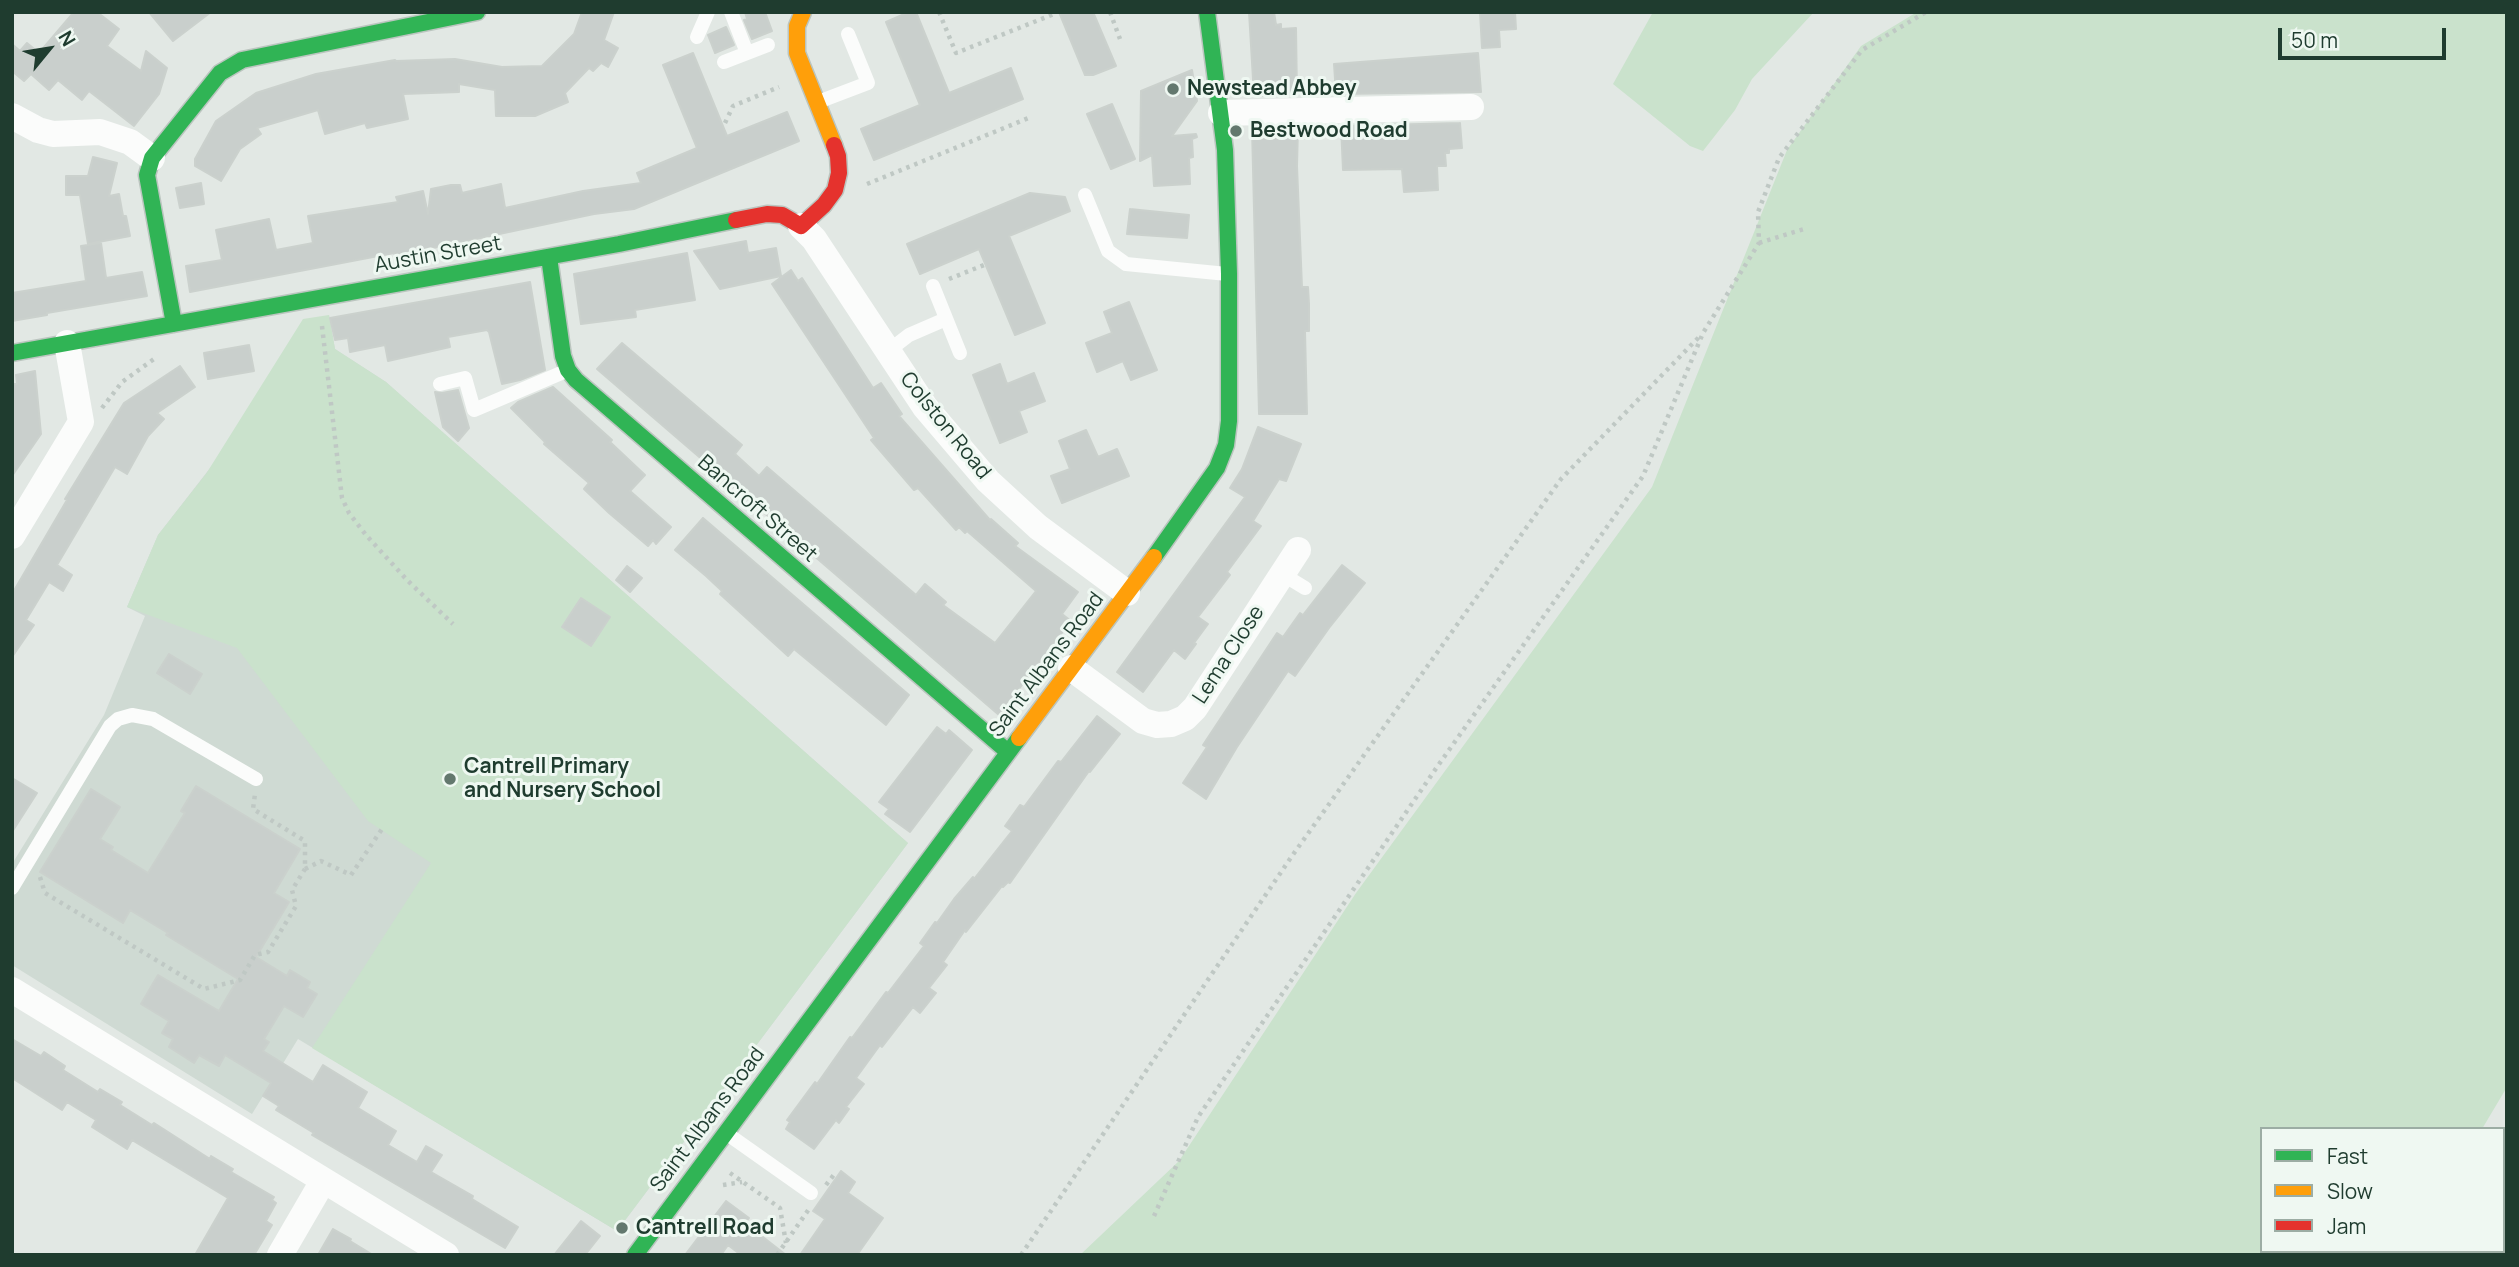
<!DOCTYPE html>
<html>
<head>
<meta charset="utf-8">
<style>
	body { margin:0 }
	#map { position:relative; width:2519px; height:1267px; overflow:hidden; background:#e2e8e4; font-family:Manrope,sans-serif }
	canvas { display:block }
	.frame { position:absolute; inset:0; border:14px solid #1f3c2f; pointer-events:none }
	.legend { position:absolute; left:2260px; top:1127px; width:245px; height:126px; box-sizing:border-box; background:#eff8f2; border:2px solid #9cada4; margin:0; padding:9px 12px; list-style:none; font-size:21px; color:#1f3c2f }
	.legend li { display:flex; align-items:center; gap:14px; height:35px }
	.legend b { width:35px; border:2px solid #9cada4 }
	.north { position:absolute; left:14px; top:14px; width:70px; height:70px; -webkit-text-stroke:5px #eff8f2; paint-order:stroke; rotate:60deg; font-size:19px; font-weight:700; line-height:28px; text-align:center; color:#1f3c2f }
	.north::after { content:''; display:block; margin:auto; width:24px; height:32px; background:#1f3c2f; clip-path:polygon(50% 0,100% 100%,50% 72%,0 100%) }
	.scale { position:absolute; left:2278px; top:28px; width:168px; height:32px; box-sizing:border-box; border:4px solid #1f3c2f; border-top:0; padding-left:9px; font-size:21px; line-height:24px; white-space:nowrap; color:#1f3c2f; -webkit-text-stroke:5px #eff8f2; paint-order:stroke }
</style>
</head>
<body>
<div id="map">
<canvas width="2519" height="1267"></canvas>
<div class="frame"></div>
<ul class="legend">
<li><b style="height:9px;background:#30b455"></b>Fast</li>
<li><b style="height:9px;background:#ff9f0a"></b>Slow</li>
<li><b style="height:9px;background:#e5322d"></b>Jam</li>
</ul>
<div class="north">N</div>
<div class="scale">50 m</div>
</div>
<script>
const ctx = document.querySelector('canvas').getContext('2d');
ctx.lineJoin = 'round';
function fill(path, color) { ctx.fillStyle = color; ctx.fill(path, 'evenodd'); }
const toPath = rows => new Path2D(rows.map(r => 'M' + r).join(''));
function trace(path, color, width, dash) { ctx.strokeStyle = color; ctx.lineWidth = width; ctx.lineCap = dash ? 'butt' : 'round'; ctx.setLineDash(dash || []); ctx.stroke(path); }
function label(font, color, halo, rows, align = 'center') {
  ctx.font = font + ' Manrope,sans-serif'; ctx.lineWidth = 6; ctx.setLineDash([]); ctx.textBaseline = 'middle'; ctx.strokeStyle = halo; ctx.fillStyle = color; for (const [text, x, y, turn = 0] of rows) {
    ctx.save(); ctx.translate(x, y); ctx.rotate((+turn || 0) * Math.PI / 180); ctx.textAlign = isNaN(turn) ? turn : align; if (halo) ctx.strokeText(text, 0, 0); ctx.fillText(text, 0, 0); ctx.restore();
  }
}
fill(toPath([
	[329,315,335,349,386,382,908,843,617,1231,298,1039,252,1114,12,965,12,864,104,715,145,616,127,607,158,535]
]), '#cfdad3');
fill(toPath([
	[1653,12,1814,12,1752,79,1735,110,1703,151,1690,146,1613,84],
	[1917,12,2507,12,2507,1087,2482,1129,2262,1129,2262,1251,2411,1251,2409,1255,1080,1255,1179,1161,1356,893,1652,487,1787,150,1861,46],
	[329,315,335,349,386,382,908,843,617,1231,312,1048,431,863,368,821,237,648,127,607,158,535,206,474,303,319],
	[2507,1185,2507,1255,2464,1255,2466,1251,2503,1251,2503,1191]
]), '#cae2cc');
const building = toPath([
	[74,12,97,12,119,29,107,46,141,71,146,51,167,68,159,94,134,126,89,91,82,100,58,80,49,90,31,74,24,81,12,71,12,44,20,51,27,43,39,53,74,12],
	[149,12,211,12,173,41,149,12],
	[582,12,614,12,604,40,618,48,608,67,601,63,593,71,589,68,565,93,568,102,535,116,496,116,495,90,459,84,459,92,403,94,408,119,367,128,365,123,325,134,318,110,257,128,261,134,240,149,221,181,195,166,195,159,216,121,256,93,316,74,395,60,396,61,455,59,502,67,542,66,574,34,582,12],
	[745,12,765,12,772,31,752,39,744,20,747,19,745,12],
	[909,12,916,12,949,93,1011,68,1023,99,874,160,861,129,920,105,886,22,909,12],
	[1059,12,1093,12,1116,66,1093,75,1085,75,1059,12],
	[1249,12,1274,12,1276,25,1281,24,1281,29,1296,28,1297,95,1254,96,1249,12],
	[1480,12,1515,12,1516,29,1499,30,1500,47,1482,48,1480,12],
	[726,27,734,45,715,53,708,35,726,27],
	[693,53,727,136,787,112,799,141,634,209,594,214,395,256,394,253,190,292,186,266,222,260,216,230,269,219,276,250,313,243,308,216,398,202,396,197,423,191,428,214,431,189,451,185,460,185,462,193,501,184,505,208,583,191,641,183,637,173,697,148,663,65,693,53],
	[1478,53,1481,92,1336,94,1334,64,1478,53],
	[1192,70,1197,101,1172,136,1196,134,1197,137,1192,139,1193,157,1189,158,1190,184,1154,186,1152,155,1140,161,1141,91,1192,70],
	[1112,104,1135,159,1111,169,1087,114,1112,104],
	[1460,123,1462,148,1449,149,1449,153,1445,153,1446,166,1437,166,1438,190,1404,192,1402,169,1343,170,1341,126,1460,123],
	[1298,127,1297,166,1302,287,1308,287,1309,304,1309,331,1305,331,1307,414,1259,414,1252,128,1298,127],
	[93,157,117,163,109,196,119,194,123,216,126,216,130,236,88,244,80,195,66,195,66,176,88,176,93,157],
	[201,183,204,204,180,208,176,188,201,183],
	[1030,193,1065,197,1070,211,1009,236,1045,323,1015,335,979,249,920,274,907,244,1030,193],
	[1130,209,1189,215,1187,238,1127,234,1130,209],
	[746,241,748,253,776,248,781,276,720,289,694,251,746,241],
	[101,243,106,278,142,272,147,296,47,313,47,315,12,321,12,293,86,281,81,246,101,243],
	[687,253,695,300,635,310,636,317,581,324,574,274,687,253],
	[791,270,798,281,802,278,873,388,881,383,902,414,899,416,990,520,991,519,1018,543,1015,546,1078,592,1062,614,1071,621,999,715,597,369,622,343,742,445,735,454,759,476,767,467,916,595,925,584,946,602,943,605,995,643,1036,591,967,531,965,533,959,527,956,530,918,488,914,490,871,440,874,438,772,284,791,270],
	[530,282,545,370,520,380,502,384,489,332,487,330,448,337,450,347,388,361,385,345,350,352,348,338,335,340,330,318,530,282],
	[1129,302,1157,370,1131,380,1123,361,1097,372,1086,343,1112,333,1104,312,1129,302],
	[249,345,254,371,208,379,204,353,249,345],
	[1000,364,1007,384,1034,373,1045,401,1019,411,1027,432,1000,443,973,375,1000,364],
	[180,366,195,387,157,413,164,419,148,436,127,474,115,467,57,565,72,575,63,591,49,582,26,620,34,625,12,657,12,594,67,500,65,499,124,403,180,366],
	[35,371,41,434,12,476,12,384,17,384,16,375,35,371],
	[553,387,612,440,610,442,645,475,630,491,671,527,656,544,653,540,648,546,609,513,584,489,589,483,544,444,545,442,511,408,518,402,553,387],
	[458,390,469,428,458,441,443,427,435,392,442,393,458,390],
	[1258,427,1301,444,1286,481,1279,479,1253,521,1261,526,1227,572,1230,575,1198,617,1208,624,1194,643,1196,644,1185,659,1174,650,1143,692,1117,672,1245,497,1230,488,1242,469,1258,427],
	[1086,430,1098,457,1117,449,1129,476,1062,503,1051,476,1070,469,1059,441,1086,430],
	[703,518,909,695,886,725,794,649,788,656,720,594,722,591,706,576,675,550,703,518],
	[1342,565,1365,583,1329,628,1295,676,1288,671,1237,747,1206,799,1183,783,1207,747,1203,745,1277,633,1283,637,1300,613,1303,615,1342,565],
	[627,566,642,578,630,592,616,580,627,566],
	[581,598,610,617,591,646,562,627,581,598],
	[169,654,202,674,190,694,157,673,169,654],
	[1097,716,1120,734,1090,772,1089,771,1010,883,1008,882,1003,887,1002,886,966,932,965,930,943,962,947,965,929,988,936,993,920,1013,913,1007,882,1047,880,1045,856,1078,864,1084,846,1107,849,1109,839,1123,836,1120,814,1149,786,1129,790,1122,787,1120,815,1082,817,1084,850,1037,852,1038,886,992,888,993,924,946,920,943,935,922,937,923,954,899,973,877,974,879,1012,831,1005,826,1020,805,1024,807,1058,761,1061,762,1097,716],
	[937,727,946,734,949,730,972,750,910,832,885,814,889,809,879,802,937,727],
	[12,778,37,793,12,832,12,778],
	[196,786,300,849,274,893,289,902,256,957,287,976,290,970,310,982,307,988,317,994,303,1017,284,1006,264,1039,269,1042,263,1051,313,1082,323,1065,367,1092,358,1108,396,1131,388,1145,417,1162,426,1146,442,1155,431,1172,473,1196,472,1199,518,1227,505,1248,312,1135,314,1133,276,1110,279,1106,263,1096,271,1083,225,1055,219,1066,199,1055,194,1063,169,1047,173,1039,162,1033,169,1021,141,1004,158,975,219,1011,238,979,166,935,168,933,130,910,123,923,40,872,91,789,120,807,100,839,113,847,111,850,148,873,185,813,181,811,196,786],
	[12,1039,41,1056,44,1052,65,1066,63,1070,98,1092,100,1089,122,1102,120,1105,152,1125,154,1123,210,1159,211,1156,233,1169,231,1172,274,1197,272,1200,276,1203,266,1221,272,1225,254,1255,195,1255,228,1198,132,1140,127,1149,92,1127,96,1120,67,1102,62,1110,12,1078,12,1039],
	[841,1171,855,1182,848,1193,883,1218,857,1255,800,1255,825,1219,813,1211,841,1171],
	[726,1201,749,1218,745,1223,786,1255,741,1255,728,1245,721,1255,685,1255,726,1201],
	[581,1221,600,1236,585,1255,554,1255,581,1221],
	[333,1229,351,1239,350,1241,373,1255,318,1255,333,1229]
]);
fill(building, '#c9cfcc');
trace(building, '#cbd1cd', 2);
const fast = toPath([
	[549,257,563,356,568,370,576,380,1008,752],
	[174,324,147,175,152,158,220,73,242,60,477,12],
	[12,353,619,244,736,220],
	[1154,557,1217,468,1226,445,1229,421,1229,274,1225,150,1207,12],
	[2503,1145,2507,1139],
	[635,1255,1019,738]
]);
const slow = toPath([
	[803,12,797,26,797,53,834,145],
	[1019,738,1154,557],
	[2440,1255,2442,1251]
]);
const jam = toPath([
	[736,220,767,214,782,215,801,226,824,205,835,190,839,173,838,156,834,145]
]);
trace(fast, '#bbc5bf', 19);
trace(slow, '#bbc5bf', 19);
trace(jam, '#bbc5bf', 19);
trace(toPath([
	[939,12,956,53,1054,14],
	[1110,12,1120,39],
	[725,123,733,106,779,87],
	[867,184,1031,117],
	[1759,243,1807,228],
	[949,279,984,265],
	[322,326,342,498,349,513,366,535,407,580,453,624],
	[102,408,122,382,154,359],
	[305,869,321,861,351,875,382,829],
	[40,877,45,893,204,989,240,980,255,955,268,952,296,906,292,890,305,869,305,841,253,809,255,794],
	[730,1173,780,1208,786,1243],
	[723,1185,742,1182],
	[826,1185,836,1172],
	[1154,1216,1198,1117,1437,767,1643,476,1703,333,1759,243,1758,212,1779,158,1862,50,1926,12],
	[777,1255,809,1209],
	[1021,1255,1292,856,1561,479,1699,337]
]), '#bfc8c4', 4.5, [3.5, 5]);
trace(toPath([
	[731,12,747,53],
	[697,37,708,12],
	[724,62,768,45],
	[818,102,868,83,848,34],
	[1085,195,1108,251,1126,264,1227,274],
	[933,286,960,353],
	[887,352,909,335,946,319],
	[440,384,465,378,474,410,566,371],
	[1282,574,1305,588],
	[12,888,110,726,118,719,132,715,153,719,256,779],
	[726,1133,811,1193]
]), '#fbfcfb', 14);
trace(toPath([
	[1221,113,1471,107],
	[12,116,38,130,53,134,100,132,130,142,152,158],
	[801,226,814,239,925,407,988,481,1038,527,1127,593],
	[12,536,81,422,67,343],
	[1071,668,1143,721,1157,725,1171,724,1185,718,1195,708,1298,550],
	[12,990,446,1255],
	[280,1255,323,1181]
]), '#fbfcfb', 26);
trace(fast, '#30b455', 16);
trace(slow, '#ff9f0a', 16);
trace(jam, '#e5322d', 16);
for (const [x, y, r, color] of [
	[1173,89,7,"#63786e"],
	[1236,131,7,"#63786e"],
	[450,779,7,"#63786e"],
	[622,1228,7,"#63786e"]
]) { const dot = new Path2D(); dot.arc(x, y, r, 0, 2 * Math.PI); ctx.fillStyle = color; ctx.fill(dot); trace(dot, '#eff8f2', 2.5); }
label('bold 21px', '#1f3c2f', '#eff8f2', [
	["Newstead Abbey",1187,89],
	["Bestwood Road",1250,131],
	["Cantrell Primary",464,767],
	["and Nursery School",464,791],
	["Cantrell Road",636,1228]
], 'left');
label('21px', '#1f3c2f', '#eff8f2', [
	["Austin Street",438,255,-10],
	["Colston Road",945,426,51],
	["Bancroft Street",757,509,41],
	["Lema Close",1229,655,-57],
	["Saint Albans Road",1047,665,-53],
	["Saint Albans Road",708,1120,-53]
]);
</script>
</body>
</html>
